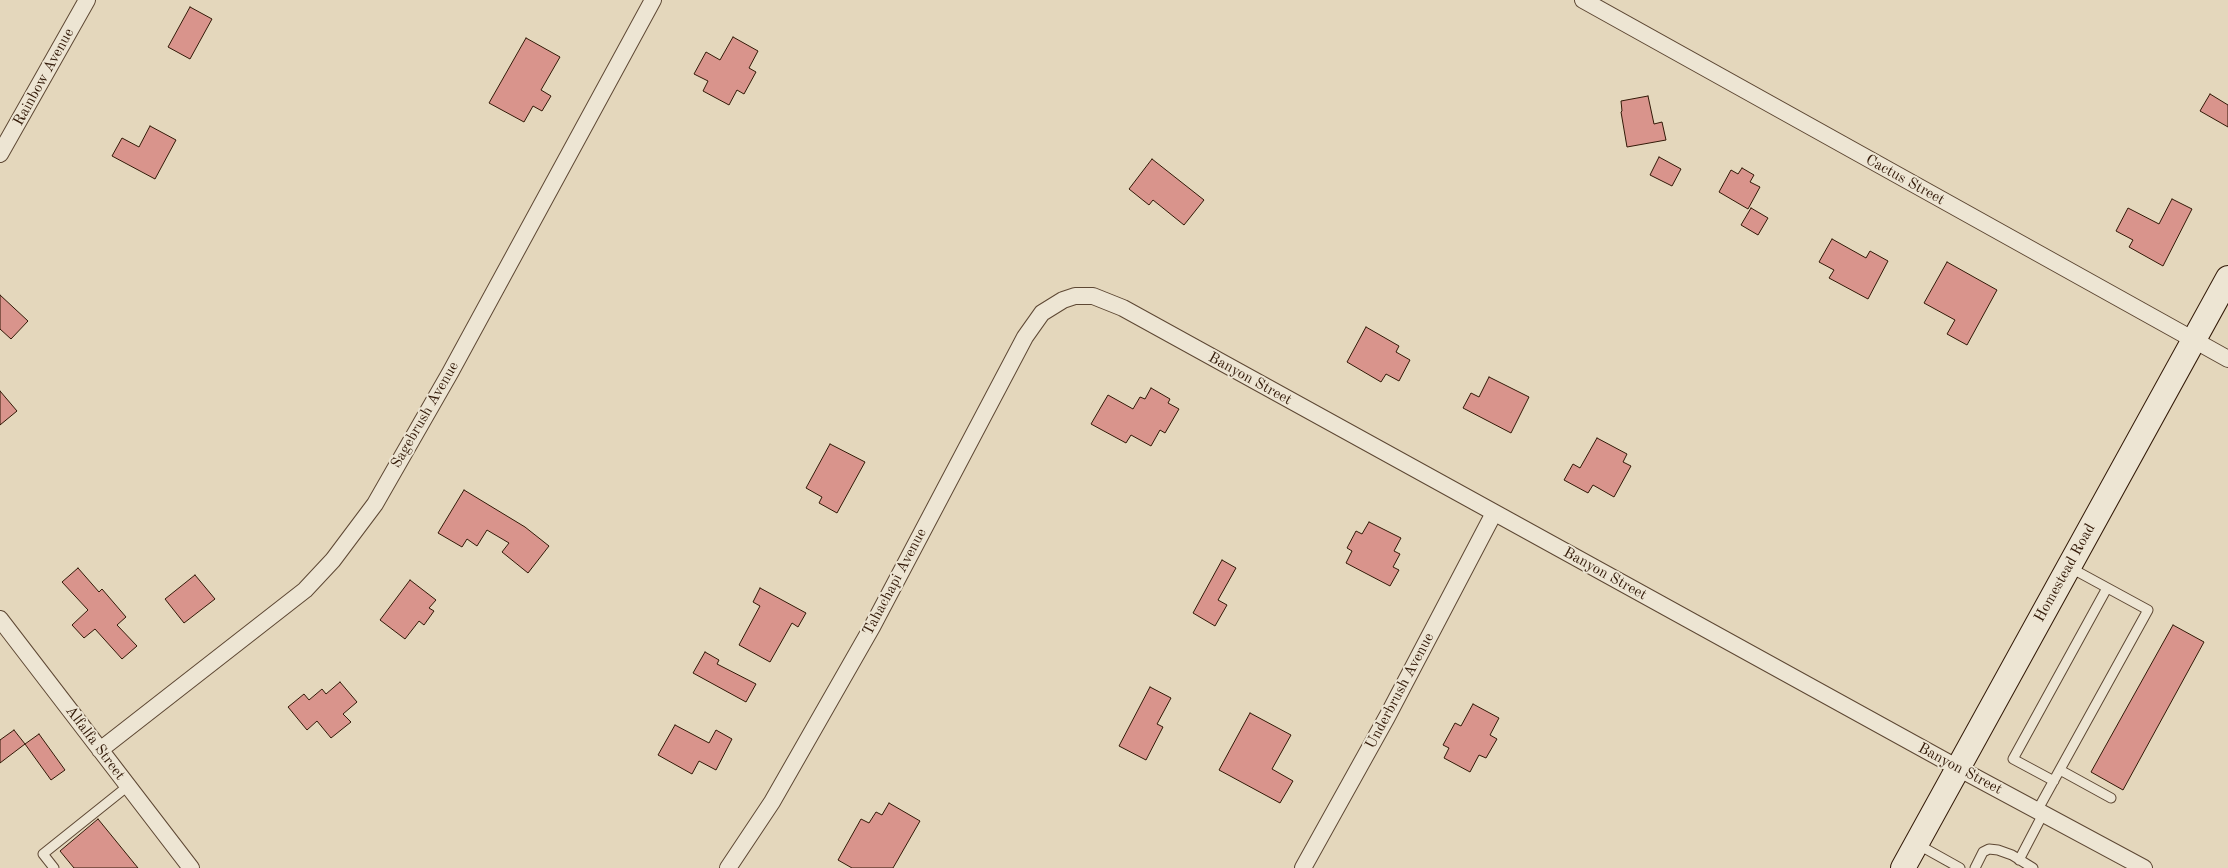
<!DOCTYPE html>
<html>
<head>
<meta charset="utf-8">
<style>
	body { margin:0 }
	canvas { display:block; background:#e4d7bc }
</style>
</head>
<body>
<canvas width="2228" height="868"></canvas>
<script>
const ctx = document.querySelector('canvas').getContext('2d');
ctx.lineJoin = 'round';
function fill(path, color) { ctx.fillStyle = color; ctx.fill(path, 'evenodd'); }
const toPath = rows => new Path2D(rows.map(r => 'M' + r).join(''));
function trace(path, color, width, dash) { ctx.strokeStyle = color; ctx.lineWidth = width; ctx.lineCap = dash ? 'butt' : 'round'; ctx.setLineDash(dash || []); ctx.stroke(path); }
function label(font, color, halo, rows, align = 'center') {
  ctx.font = font + ' "Old Standard TT",serif'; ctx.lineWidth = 4; ctx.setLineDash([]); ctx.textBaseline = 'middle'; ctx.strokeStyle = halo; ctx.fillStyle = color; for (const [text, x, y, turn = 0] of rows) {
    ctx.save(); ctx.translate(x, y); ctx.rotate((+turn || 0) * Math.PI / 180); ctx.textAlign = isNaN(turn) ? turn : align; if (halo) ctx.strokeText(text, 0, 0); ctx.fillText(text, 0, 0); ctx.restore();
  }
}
const building = toPath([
	[190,7,212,19,190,59,168,47,190,7],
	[733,37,758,51,749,68,756,72,744,94,737,90,729,105,703,91,708,81,694,74,706,52,720,60,733,37],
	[526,38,560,57,541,90,551,96,542,111,533,106,524,122,489,103,526,38],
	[2210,94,2228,105,2228,127,2200,111,2210,94],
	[1648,96,1654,124,1662,122,1666,140,1627,147,1621,112,1622,111,1621,101,1648,96],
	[150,126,176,140,155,179,112,156,122,138,139,147,150,126],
	[1659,157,1681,169,1672,186,1650,175,1659,157],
	[1152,159,1204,200,1184,225,1153,200,1149,205,1129,189,1152,159],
	[1742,168,1754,175,1750,182,1760,187,1748,209,1719,192,1731,170,1738,174,1742,168],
	[2172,199,2192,209,2163,266,2129,247,2133,240,2116,231,2128,208,2159,224,2172,199],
	[1751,208,1768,218,1758,235,1741,225,1751,208],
	[1832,239,1866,258,1870,251,1888,261,1868,299,1829,278,1834,270,1819,262,1832,239],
	[1947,262,1997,290,1967,345,1947,334,1955,320,1924,303,1947,262],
	[0,295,28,321,11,339,0,329,0,295],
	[1366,327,1399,346,1396,352,1410,360,1399,381,1386,374,1381,382,1347,362,1366,327],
	[1489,377,1529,397,1511,433,1463,408,1471,393,1479,397,1489,377],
	[1151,388,1170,399,1168,403,1179,409,1165,433,1160,430,1151,446,1131,435,1126,443,1091,424,1108,395,1133,409,1140,397,1145,399,1151,388],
	[0,391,17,411,0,425,0,391],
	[1597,438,1627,454,1623,462,1631,466,1614,497,1593,485,1588,493,1564,480,1573,464,1580,468,1597,438],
	[830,444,865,462,837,513,819,503,822,497,806,488,830,444],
	[464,490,525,527,549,546,528,573,502,552,509,543,487,530,477,546,467,539,462,547,438,533,464,490],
	[1369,522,1401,538,1394,551,1400,554,1393,567,1399,570,1390,586,1346,563,1352,551,1347,548,1356,531,1362,534,1369,522],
	[1222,560,1236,568,1218,600,1227,605,1215,626,1193,613,1222,560],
	[78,568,99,592,102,589,126,617,117,625,137,646,122,659,95,629,84,638,72,625,88,610,62,582,78,568],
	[195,575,215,599,184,623,165,599,195,575],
	[410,580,436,600,429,608,434,611,424,625,419,621,405,639,380,620,410,580],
	[760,588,806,613,798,627,792,623,770,662,739,645,760,606,753,602,760,588],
	[2173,625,2204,642,2123,790,2091,772,2173,625],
	[705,652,719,660,717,664,756,684,746,702,693,673,705,652],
	[340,682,357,702,343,714,351,722,331,738,317,721,307,730,288,707,304,694,309,700,322,689,326,694,340,682],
	[1150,687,1171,698,1157,724,1163,727,1146,760,1119,746,1150,687],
	[1473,704,1499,718,1490,735,1497,739,1486,758,1479,755,1470,772,1444,758,1449,748,1443,745,1455,723,1461,726,1473,704],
	[1250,713,1291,735,1272,769,1293,781,1280,803,1219,770,1250,713],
	[675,725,709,743,716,730,732,739,716,770,699,761,692,774,658,755,675,725],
	[14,730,25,744,0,763,0,740,14,730],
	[39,734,65,770,51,780,25,744,39,734],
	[889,803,920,821,893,868,852,868,838,860,861,819,869,823,876,812,882,815,889,803],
	[98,819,138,868,74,868,60,851,98,819]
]);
fill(building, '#d9948c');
trace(building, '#321907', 1);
const service = toPath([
	[2060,770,2111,798],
	[2054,781,2013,759,2107,588],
	[2037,811,2148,610,2069,567],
	[1917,844,1960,868],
	[2019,860,2043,814],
	[54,868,43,854,128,786],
	[1975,868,1983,852,1989,849,1998,850,2012,855,2033,868]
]);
const minor = toPath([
	[1583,0,2228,359],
	[0,154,87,0],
	[0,619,191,868],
	[100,750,305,590,333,560,375,504,450,373,653,0],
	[728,868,772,802,872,627,1025,337,1042,313,1063,300,1075,296,1093,296,1123,308,1958,768,2144,868],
	[1303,868,1387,717,1494,513]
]);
const secondary = toPath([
	[1903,868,2228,278]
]);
trace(service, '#5e4834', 11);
trace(minor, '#5e4834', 18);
trace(secondary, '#321907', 26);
trace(service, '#ede5d3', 9);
trace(minor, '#ede5d3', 16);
trace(secondary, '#ede5d3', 24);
label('15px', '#321907', '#ede5d3', [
	["Rainbow Avenue",44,77,-61],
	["Cactus Street",1905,180,29],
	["Banyon Street",1250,379,29],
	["Sagebrush Avenue",425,415,-60],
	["Homestead Road",2065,573,-61],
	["Banyon Street",1605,574,29],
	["Tahachapi Avenue",895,582,-62],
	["Underbrush Avenue",1400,691,-62],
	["Alfalfa Street",95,743,53],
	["Banyon Street",1960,769,28]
]);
</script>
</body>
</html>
